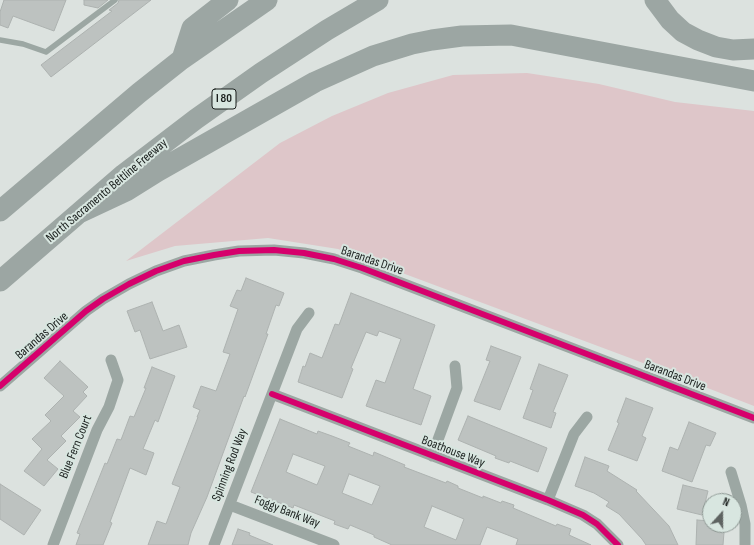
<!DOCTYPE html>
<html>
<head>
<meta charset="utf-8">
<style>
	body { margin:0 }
	#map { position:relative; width:754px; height:545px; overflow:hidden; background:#dce2df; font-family:"Sofia Sans Condensed",sans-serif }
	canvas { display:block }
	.north { position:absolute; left:702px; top:493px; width:40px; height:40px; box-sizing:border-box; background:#d8e6e0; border:1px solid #8c9692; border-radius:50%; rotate:21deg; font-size:11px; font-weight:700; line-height:16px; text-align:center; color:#1a1f1d }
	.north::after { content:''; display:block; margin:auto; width:14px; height:18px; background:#5e6361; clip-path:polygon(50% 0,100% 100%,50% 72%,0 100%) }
</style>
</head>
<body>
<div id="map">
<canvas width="754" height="545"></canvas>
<div class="north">N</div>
</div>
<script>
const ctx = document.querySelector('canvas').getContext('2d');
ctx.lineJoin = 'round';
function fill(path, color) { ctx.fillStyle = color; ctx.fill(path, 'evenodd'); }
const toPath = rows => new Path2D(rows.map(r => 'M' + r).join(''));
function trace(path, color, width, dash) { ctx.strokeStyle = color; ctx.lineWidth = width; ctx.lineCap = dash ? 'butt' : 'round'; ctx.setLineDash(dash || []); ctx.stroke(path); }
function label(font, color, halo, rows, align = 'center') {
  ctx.font = font + ' "Sofia Sans Condensed",sans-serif'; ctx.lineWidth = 4; ctx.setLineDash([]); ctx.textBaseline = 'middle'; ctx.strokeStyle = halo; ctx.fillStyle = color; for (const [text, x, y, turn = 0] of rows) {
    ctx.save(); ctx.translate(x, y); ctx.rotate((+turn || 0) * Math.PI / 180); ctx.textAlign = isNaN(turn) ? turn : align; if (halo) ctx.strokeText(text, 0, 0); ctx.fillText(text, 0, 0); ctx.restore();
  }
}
fill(toPath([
	[527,73,599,84,675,102,754,111,754,406,630,358,338,249,268,238,175,246,126,261,280,143,332,116,388,93,453,75]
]), '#dec6c9');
const building = toPath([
	[4,0,66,0,54,31,13,16,8,28,0,25,0,12,4,0],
	[84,0,108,0,98,8,84,5,84,0],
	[119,0,151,0,51,77,41,65,112,11,109,10,118,3,119,0],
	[246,278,284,293,279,306,276,305,266,334,268,334,245,397,244,396,207,497,191,533,188,545,148,545,157,521,166,524,180,487,172,484,198,417,197,417,200,410,193,407,201,386,216,391,230,354,223,352,238,309,230,306,237,290,241,291,246,278],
	[351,293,435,325,413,389,431,396,421,425,366,406,376,380,385,383,401,339,379,331,377,336,366,332,351,368,353,369,342,398,298,382,303,366,305,367,310,353,322,358,335,324,339,325,351,293],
	[152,302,163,331,179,325,187,347,150,359,140,330,135,332,127,311,152,302],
	[491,346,521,357,500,410,474,401,490,361,486,360,491,346],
	[60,361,88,387,83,392,87,396,73,411,80,417,61,436,66,441,47,460,58,469,44,486,24,471,42,449,32,439,51,421,45,415,64,396,44,378,60,361],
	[539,364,568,375,553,412,556,413,551,428,523,418,533,390,530,389,539,364],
	[152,367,175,376,158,422,155,420,143,449,154,453,146,475,130,468,110,522,112,523,103,545,76,545,80,534,77,533,105,463,107,464,117,439,121,440,130,416,134,417,146,388,144,388,152,367],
	[626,398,653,408,642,436,646,438,637,461,608,450,619,423,617,422,626,398],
	[468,416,547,448,538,472,510,461,509,463,495,458,496,456,458,440,468,416],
	[280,419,317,434,318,431,332,436,350,443,348,446,373,456,374,452,405,465,404,467,446,483,447,481,458,486,458,488,483,498,483,496,501,503,502,501,514,505,513,508,556,526,557,524,571,529,569,535,591,545,516,545,518,539,487,527,480,545,392,545,374,537,374,535,350,525,348,529,334,524,335,521,294,505,293,508,251,492,280,419],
	[293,454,325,466,317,485,286,472,293,454],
	[349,474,380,486,372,505,342,493,349,474],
	[432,506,464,519,456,540,424,527,432,506],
	[689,422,716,433,710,446,706,445,692,482,662,471,670,447,678,450,689,422],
	[585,457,609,466,607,471,637,490,636,491,669,526,678,545,646,545,642,539,619,514,606,506,609,502,594,493,575,486,585,457],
	[0,484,41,510,24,535,0,519,0,484],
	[683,485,708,491,702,515,677,509,683,485],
	[697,520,710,521,710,525,717,525,717,531,724,532,723,545,696,545,697,520],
	[238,529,250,533,249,535,273,545,232,545,238,529]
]);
fill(building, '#bdc2c0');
trace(building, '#adb2b0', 1);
trace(toPath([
	[0,40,23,44,46,52,115,0]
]), '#9ca7a3', 5.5);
trace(toPath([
	[0,386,86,311,103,299,129,284,156,271,184,261,214,255,239,251,274,250,304,253,334,259,362,268,754,418],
	[272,394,548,500,583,515,597,524,618,545],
	[432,456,457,388,455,366],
	[731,472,741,505,745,524,745,545],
	[548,500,574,434,587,417],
	[230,505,334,545],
	[53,545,97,430,109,407,118,380,111,360],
	[214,545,297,329,309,313]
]), '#9ca7a3', 11);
trace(toPath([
	[655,0,670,20,683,32,698,40,716,47,733,50,754,49],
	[182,59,192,28,228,0],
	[0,211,139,93,182,59,267,0],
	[79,213,126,191,158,171,315,82,373,56,412,44,432,40,462,36,511,35,754,81],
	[0,281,124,174,196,119,261,73,327,30,378,0]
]), '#9ca6a3', 21);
trace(toPath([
	[0,386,86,311,103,299,129,284,156,271,184,261,214,255,239,251,274,250,304,253,334,259,362,268,754,418],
	[272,394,548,500,583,515,597,524,618,545]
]), '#d6006c', 6);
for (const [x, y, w] of [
	[224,99,24]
]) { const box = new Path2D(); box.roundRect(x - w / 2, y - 10, w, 20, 3); ctx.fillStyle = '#d8e6e0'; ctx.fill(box); trace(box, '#1a1f1d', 1); }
label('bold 12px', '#1a1f1d', null, [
	["I 80",224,99]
]);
label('13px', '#1a1f1d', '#d8e6e0', [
	["North Sacramento Beltline Freeway",107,191,-40],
	["Barandas Drive",372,261,19],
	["Barandas Drive",42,336,-41],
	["Barandas Drive",675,376,21],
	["Blue Fern Court",76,447,-68],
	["Boathouse Way",453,452,21],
	["Spinning Rod Way",230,465,-69],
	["Foggy Bank Way",287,512,21]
]);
</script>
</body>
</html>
